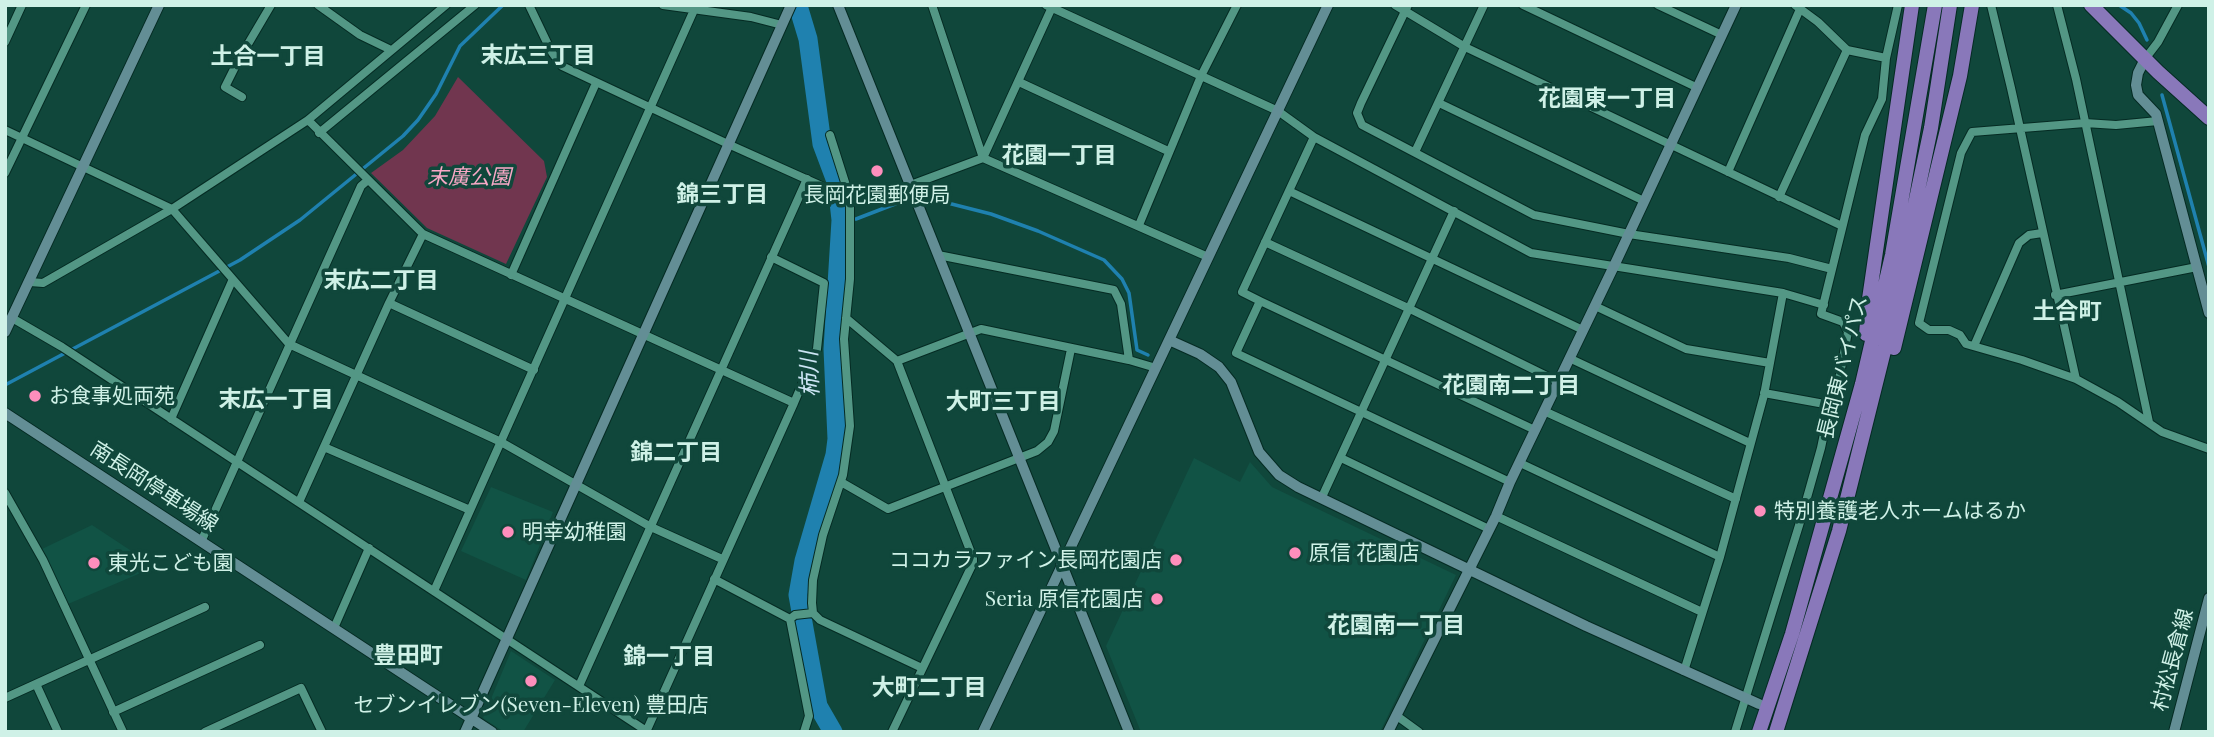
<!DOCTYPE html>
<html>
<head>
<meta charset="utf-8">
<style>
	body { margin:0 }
	#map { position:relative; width:2214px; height:737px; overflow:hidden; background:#10473b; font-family:"Playfair Display",serif }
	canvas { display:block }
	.frame { position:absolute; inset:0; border:7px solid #cff1e7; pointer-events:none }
</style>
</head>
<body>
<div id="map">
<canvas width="2214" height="737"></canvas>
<div class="frame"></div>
</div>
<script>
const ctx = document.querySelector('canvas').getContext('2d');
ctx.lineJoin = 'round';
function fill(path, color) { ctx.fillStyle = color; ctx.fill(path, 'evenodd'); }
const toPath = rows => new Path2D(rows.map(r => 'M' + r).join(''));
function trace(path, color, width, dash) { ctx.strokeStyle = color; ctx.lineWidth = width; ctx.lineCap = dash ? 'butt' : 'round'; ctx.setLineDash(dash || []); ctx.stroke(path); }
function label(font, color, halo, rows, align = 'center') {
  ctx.font = font + ' "Playfair Display","Noto Sans JP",serif'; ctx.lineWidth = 7; ctx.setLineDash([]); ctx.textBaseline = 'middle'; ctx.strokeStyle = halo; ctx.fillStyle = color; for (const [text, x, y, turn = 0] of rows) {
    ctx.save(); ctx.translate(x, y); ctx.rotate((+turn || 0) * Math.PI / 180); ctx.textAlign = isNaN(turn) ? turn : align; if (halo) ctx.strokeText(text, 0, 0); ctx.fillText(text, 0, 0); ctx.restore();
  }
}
fill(toPath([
	[1194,458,1240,482,1250,462,1272,487,1456,575,1380,732,1141,732,1106,646],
	[491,487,553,512,526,580,461,551],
	[92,525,136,554,143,572,68,604,42,549],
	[511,651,555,680,523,732,504,732,483,718]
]), '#115345');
fill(toPath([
	[458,77,544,161,547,177,506,264,427,228,371,173,403,150,435,116]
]), '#71364f');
trace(toPath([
	[2119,5,2131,13,2139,23,2147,40],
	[2162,95,2209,267],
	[924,197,991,214,1038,231,1104,260,1122,279,1129,293,1137,350,1148,355],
	[856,219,908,199],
	[841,220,845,220],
	[5,385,240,260,300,220,403,136,418,120,436,94,460,46,503,5]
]), '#1f81af', 3.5);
trace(toPath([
	[799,9,808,39,822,144,837,184,841,220,833,349,837,439,835,455,804,561,798,595,818,706,833,732]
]), '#1f81af', 19);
const street = toPath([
	[318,5,360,35,391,50],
	[529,5,551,51,562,66,728,144,846,197,865,202,983,158,1053,5],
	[663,5,751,17,782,25],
	[932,5,983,158,1208,257],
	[1046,5,1278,111,1314,137,1531,253,1783,293,1824,305],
	[1395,5,1465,47,1842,226],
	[1408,5,1361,103,1357,113,1362,125,1534,215,1629,234,1789,258,1832,269],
	[1523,5,1698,88],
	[1658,5,1722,35],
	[1795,5,1818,22,1847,50,1886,58],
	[1991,5,2011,88,2076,379],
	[2057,5,2076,79,2149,422],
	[5,42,22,5],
	[2145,59,2158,42,2178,5],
	[1019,82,1168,151],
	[242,97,225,87,238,61,271,5],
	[1439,103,1644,201],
	[308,120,423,234,794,403,646,732],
	[2158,121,2116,125,2085,123,1972,132,1961,153,1919,323,1929,330,1949,330,1960,335,1966,344,2022,360,2076,379,2118,402,2162,432,2209,449],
	[5,130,172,209,289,344,501,442,651,527,722,559],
	[319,133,475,5],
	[830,135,850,198,850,279,844,339,850,426,843,475,823,535,813,580,812,603,813,613,820,620,922,668],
	[1314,137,1242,292,1260,301,1236,353,1510,482],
	[1415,152,1484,5],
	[1728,172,1800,9],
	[5,173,86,5],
	[1289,191,1583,330],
	[1779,197,1847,50],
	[1139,225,1201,76,1237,5],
	[1265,242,1410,309,1557,381],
	[938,255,1114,290,1121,304,1129,360],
	[771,257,824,283,817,349,794,403],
	[511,275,596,83],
	[30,282,43,283,172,209,308,120,446,5],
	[2055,295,2197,267],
	[1260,301,1535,430],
	[389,303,534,370],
	[1595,306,1686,349,1770,363],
	[12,318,62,347,648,732],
	[846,318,897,361,973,558,973,563,892,732],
	[1974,346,2019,243,2029,235,2042,233],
	[1569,358,1750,443],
	[897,361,981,329,1129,360,1156,368],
	[1764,393,1830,405],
	[1544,411,1736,499],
	[171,419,232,281],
	[324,447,470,510],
	[1341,458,1489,529],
	[1520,463,1720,557],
	[841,482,888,509,1037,451,1048,442,1054,431,1071,349],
	[5,493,43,560,123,732],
	[1322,497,1454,211],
	[299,502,389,303,423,234],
	[1496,516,1702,612],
	[201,542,361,186,368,180],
	[714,579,790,619,795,615,813,613],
	[434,591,694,10],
	[790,619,809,716,804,732],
	[334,628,369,548],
	[1684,671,1720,557,1764,395,1783,293],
	[36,684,58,732],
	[579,686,807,179],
	[5,698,205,607],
	[113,712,260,645],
	[1397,716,1419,732],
	[205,732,301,688,322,732],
	[1735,732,1801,519,1821,448,1830,405,1836,395,1848,332,1843,322,1821,314,1865,135,1882,99,1886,58,1898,5]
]);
const secondary = toPath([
	[838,5,1129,732],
	[2145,59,2138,73,2136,85,2138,95,2156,114,2209,313],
	[5,332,159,5],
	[1169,340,1200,354,1219,367,1231,382,1259,452,1279,475,1298,487,1586,626,1759,704],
	[5,413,492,732],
	[465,732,791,5],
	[983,732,1328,5],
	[1388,732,1496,516,1510,482,1614,266,1736,5],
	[2174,732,2209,598]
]);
const highway = toPath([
	[2091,5,2158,72,2209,118],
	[1866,334,1869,299,1912,5],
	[1894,348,1960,76,1972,5],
	[1759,732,1792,634,1862,384,1892,255,1935,5],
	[1776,732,1839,531,1885,347,1931,128,1950,5]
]);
trace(street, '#052b23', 10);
trace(secondary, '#052b23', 12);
trace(highway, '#052b23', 16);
trace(street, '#539785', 8);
trace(secondary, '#638e95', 10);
trace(highway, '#8978ba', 14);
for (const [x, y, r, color] of [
	[877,171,7,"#fe8ebc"],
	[35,396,7,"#fe8ebc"],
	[1760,511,7,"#fe8ebc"],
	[508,532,7,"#fe8ebc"],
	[1295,553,7,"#fe8ebc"],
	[1176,560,7,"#fe8ebc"],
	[94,563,7,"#fe8ebc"],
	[1157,599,7,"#fe8ebc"],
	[531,681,7,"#fe8ebc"]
]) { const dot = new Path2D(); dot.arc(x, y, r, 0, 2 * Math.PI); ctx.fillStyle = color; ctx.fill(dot); trace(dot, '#10473b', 2.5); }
label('italic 21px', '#f8a8c6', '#10473b', [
	["末廣公園",469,177]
]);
label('21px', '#cff1e7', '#10473b', [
	["長岡花園郵便局",877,195,"center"],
	["お食事処両苑",49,396],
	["特別養護老人ホームはるか",1774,511],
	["明幸幼稚園",522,532],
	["原信 花園店",1309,553],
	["ココカラファイン長岡花園店",1162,560,"right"],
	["東光こども園",108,563],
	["Seria 原信花園店",1143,599,"right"],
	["セブンイレブン(Seven-Eleven) 豊田店",531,705,"center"]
], 'left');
label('21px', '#cff1e7', '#10473b', [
	["長岡東バイパス",1843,367,-76],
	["南長岡停車場線",154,487,33],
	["村松長倉線",2173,660,-75]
]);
label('bold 23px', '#cff1e7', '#10473b', [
	["末広三丁目",538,56],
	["土合一丁目",268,57],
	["花園東一丁目",1607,99],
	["花園一丁目",1059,156],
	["錦三丁目",722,195],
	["末広二丁目",381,281],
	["土合町",2067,312],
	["花園南二丁目",1511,386],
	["末広一丁目",276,400],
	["大町三丁目",1003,402],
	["錦二丁目",676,453],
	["花園南一丁目",1396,626],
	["豊田町",408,656],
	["錦一丁目",669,657],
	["大町二丁目",929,688]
]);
label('italic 23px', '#cce5f4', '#10473b', [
	["柿川",810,374,-92]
]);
</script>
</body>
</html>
